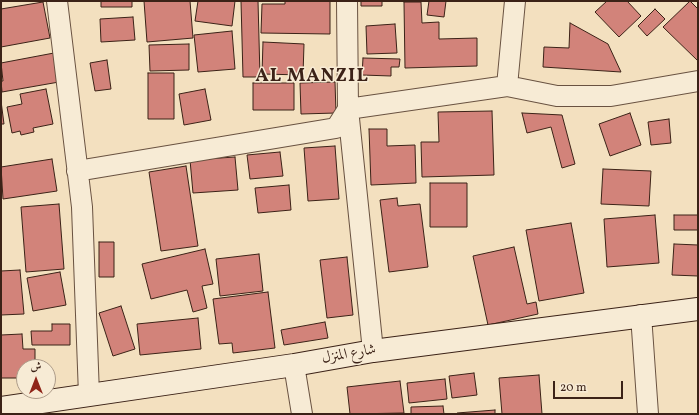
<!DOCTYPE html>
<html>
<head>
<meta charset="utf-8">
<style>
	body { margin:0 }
	#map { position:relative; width:699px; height:415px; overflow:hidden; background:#f3e0bf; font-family:Vollkorn,Amiri,serif }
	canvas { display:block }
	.frame { position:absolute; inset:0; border:2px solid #3b2217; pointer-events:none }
	.north { position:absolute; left:16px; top:359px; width:40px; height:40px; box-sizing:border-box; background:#f7ebd5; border:1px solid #ac9b89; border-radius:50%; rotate:0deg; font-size:11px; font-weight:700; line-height:16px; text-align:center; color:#3b2217 }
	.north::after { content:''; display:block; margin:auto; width:14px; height:18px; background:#8f2418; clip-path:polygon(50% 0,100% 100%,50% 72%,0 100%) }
	.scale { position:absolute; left:553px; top:381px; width:70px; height:18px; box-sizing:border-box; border:2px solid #3b2217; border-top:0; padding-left:5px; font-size:12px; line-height:14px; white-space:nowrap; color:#3b2217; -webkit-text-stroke:3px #f7ebd5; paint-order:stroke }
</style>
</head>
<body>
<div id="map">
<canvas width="699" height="415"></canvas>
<div class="frame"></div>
<div class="north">ش</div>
<div class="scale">20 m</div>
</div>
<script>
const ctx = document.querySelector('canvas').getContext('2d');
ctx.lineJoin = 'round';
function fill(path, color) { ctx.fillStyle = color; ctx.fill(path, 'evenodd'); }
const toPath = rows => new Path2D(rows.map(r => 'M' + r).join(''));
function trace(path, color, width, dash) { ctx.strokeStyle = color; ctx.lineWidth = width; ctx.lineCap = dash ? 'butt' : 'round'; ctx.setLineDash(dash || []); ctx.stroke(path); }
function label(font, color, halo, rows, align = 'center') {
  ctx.font = font + ' Vollkorn,Amiri,serif'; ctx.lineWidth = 3; ctx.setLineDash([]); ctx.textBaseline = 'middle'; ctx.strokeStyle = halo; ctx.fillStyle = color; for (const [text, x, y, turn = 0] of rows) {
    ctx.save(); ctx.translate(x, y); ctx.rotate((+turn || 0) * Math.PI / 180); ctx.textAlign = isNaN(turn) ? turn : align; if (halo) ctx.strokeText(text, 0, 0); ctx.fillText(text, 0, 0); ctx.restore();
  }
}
const building = toPath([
	[101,1,132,1,132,7,101,7,101,1],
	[144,1,190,1,193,38,147,42,144,1],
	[198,1,235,1,232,26,195,21,198,1],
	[241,1,258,1,260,77,243,77,241,1],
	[285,1,330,1,330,34,261,33,262,4,285,4,285,1],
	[361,1,382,1,382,6,361,6,361,1],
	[429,1,446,1,444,17,427,15,429,1],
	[607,1,627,1,641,16,619,37,595,12,607,1],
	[690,1,698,9,698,61,663,27,690,1],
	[43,2,50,38,1,47,1,9,43,2],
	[404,2,421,2,422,23,439,22,439,39,477,38,477,66,405,68,404,2],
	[655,9,665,19,647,36,638,26,655,9],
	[133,17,135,40,101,42,100,19,133,17],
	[570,23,608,44,621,72,543,67,544,47,569,48,570,23],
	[395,24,397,53,367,54,366,26,395,24],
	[232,31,235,69,198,72,194,35,232,31],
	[263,42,304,44,303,75,262,74,263,42],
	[189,44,189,70,150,71,149,45,189,44],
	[54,53,59,82,2,92,1,81,3,81,1,63,54,53],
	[363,58,400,59,399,67,391,67,391,76,362,75,363,58],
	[107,60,111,89,95,91,90,63,107,60],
	[148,73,174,73,174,119,148,119,148,73],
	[335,82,336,113,301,114,300,83,335,82],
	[253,83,294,83,294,110,253,110,253,83],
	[46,89,53,124,33,128,34,132,21,135,20,131,12,133,7,107,22,104,20,94,46,89],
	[205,89,211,120,184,125,179,94,205,89],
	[1,101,4,124,1,124,1,101],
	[492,111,494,175,422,177,421,142,439,142,438,112,492,111],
	[522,113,562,115,575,164,562,168,551,127,527,133,522,113],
	[630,113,641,145,610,156,599,124,630,113],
	[669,119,671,143,651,145,648,122,669,119],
	[369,129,387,129,387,146,415,145,416,183,371,185,369,129],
	[335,146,339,199,308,201,304,148,335,146],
	[280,152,283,176,250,179,247,155,280,152],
	[235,157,238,190,193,193,190,160,235,157],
	[52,159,57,191,3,199,1,167,52,159],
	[186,166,198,246,161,251,149,172,186,166],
	[603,169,651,171,649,206,601,204,603,169],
	[430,183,467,183,467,227,430,227,430,183],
	[289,185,291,210,258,213,255,188,289,185],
	[397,198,398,206,420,204,428,267,389,272,380,200,397,198],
	[59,204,64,269,26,272,21,207,59,204],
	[655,215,659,263,607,267,604,219,655,215],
	[674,215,698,215,698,230,674,230,674,215],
	[571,223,584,293,539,301,526,230,571,223],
	[99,242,114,242,114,277,99,277,99,242],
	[674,244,698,245,698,276,672,275,674,244],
	[514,247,527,304,536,302,538,314,488,325,473,256,514,247],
	[205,249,213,284,202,286,207,308,193,312,187,290,151,299,142,264,205,249],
	[259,254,263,291,220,296,216,259,259,254],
	[347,257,353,315,327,318,320,260,347,257],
	[20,270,24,314,1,315,1,271,20,270],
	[60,272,66,305,33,311,27,278,60,272],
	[268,292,275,348,233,353,232,343,219,344,213,299,268,292],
	[121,306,135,349,113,356,99,313,121,306],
	[198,318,201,349,140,355,137,324,198,318],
	[325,322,328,338,284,345,281,330,325,322],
	[52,324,70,324,70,345,32,345,31,331,52,331,52,324],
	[22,334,23,349,35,349,35,367,24,367,24,378,1,378,1,335,22,334],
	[474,373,477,395,452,398,449,376,474,373],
	[539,375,542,414,502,414,499,378,539,375],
	[445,379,447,399,409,403,407,383,445,379],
	[400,381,404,413,350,414,347,387,400,381],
	[443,406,444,414,411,414,411,407,443,406],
	[495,410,495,414,457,414,457,413,495,410]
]);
fill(building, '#d2837a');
trace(building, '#3b2217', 1);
const street = toPath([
	[57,1,82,207,89,395],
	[347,1,348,109,373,351],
	[507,86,515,1],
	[77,171,336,128,348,109,507,86,557,96,611,96,698,81],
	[641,315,648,414],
	[294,365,302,414]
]);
const secondary = toPath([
	[1,408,294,365,373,351,698,309]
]);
trace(street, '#695241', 22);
trace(secondary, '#3b2217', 24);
trace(street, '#f7ebd5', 20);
trace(secondary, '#f7ebd5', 22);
label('15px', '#3b2217', '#f7ebd5', [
	["شارع المنزل",349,355,-10]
]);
ctx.letterSpacing = '1px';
label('bold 19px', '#3b2217', '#f7ebd5', [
	["AL MANZIL",312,78]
]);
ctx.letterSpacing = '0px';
</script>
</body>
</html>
